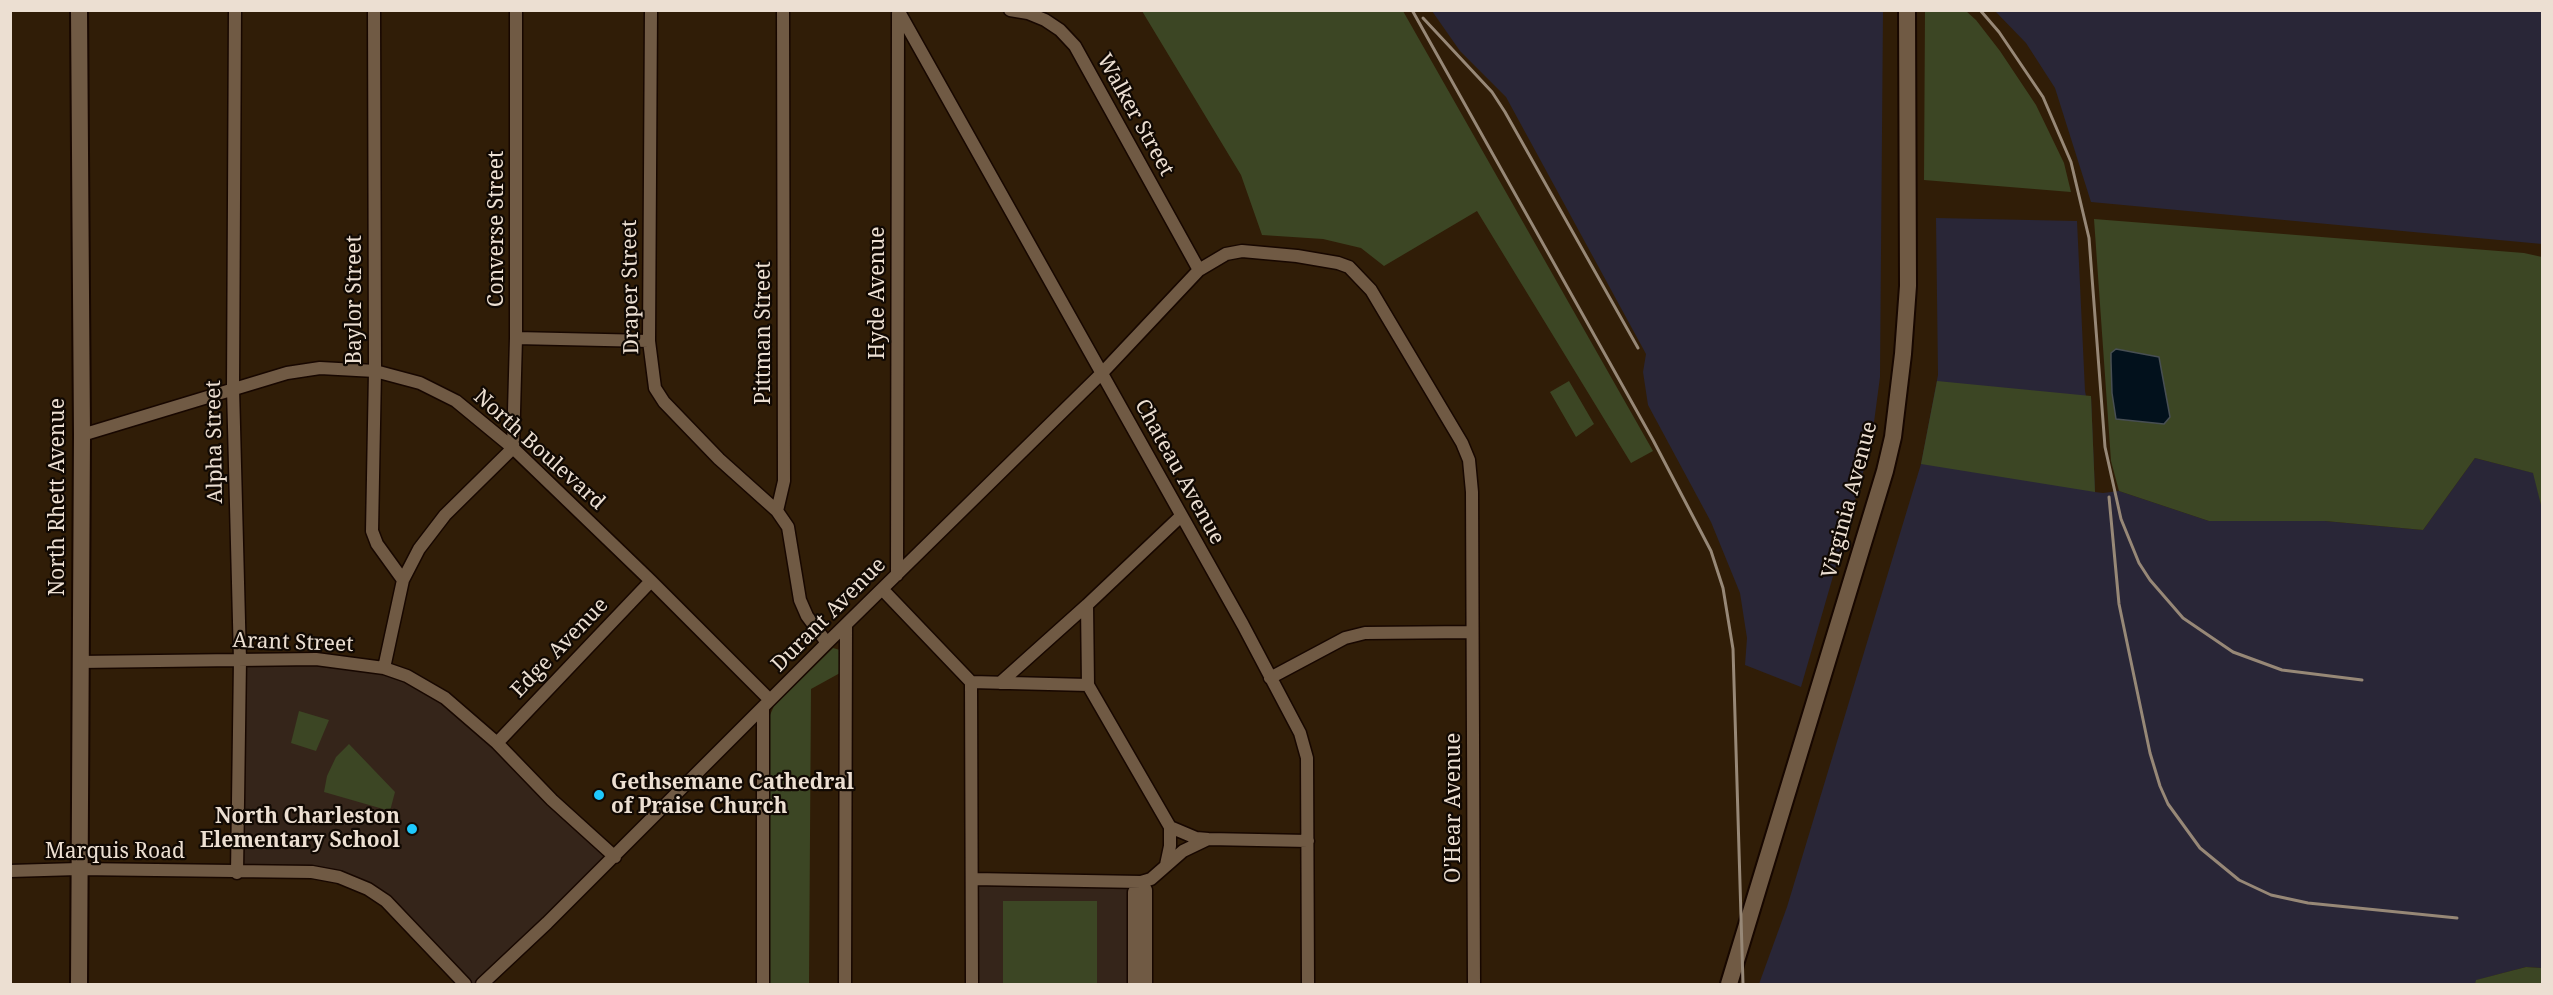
<!DOCTYPE html>
<html>
<head>
<meta charset="utf-8">
<style>
	body { margin:0 }
	#map { position:relative; width:2553px; height:995px; overflow:hidden; background:#301d07; font-family:"Noto Serif",serif }
	canvas { display:block }
	.frame { position:absolute; inset:0; border:12px solid #ecdfd2; pointer-events:none }
</style>
</head>
<body>
<div id="map">
<canvas width="2553" height="995"></canvas>
<div class="frame"></div>
</div>
<script>
const ctx = document.querySelector('canvas').getContext('2d');
ctx.lineJoin = 'round';
function fill(path, color) { ctx.fillStyle = color; ctx.fill(path, 'evenodd'); }
const toPath = rows => new Path2D(rows.map(r => 'M' + r).join(''));
function trace(path, color, width, dash) { ctx.strokeStyle = color; ctx.lineWidth = width; ctx.lineCap = dash ? 'butt' : 'round'; ctx.setLineDash(dash || []); ctx.stroke(path); }
function label(font, color, halo, rows, align = 'center') {
  ctx.font = font + ' "Noto Serif",serif'; ctx.lineWidth = 4.5; ctx.setLineDash([]); ctx.textBaseline = 'middle'; ctx.strokeStyle = halo; ctx.fillStyle = color; for (const [text, x, y, turn = 0] of rows) {
    ctx.save(); ctx.translate(x, y); ctx.rotate((+turn || 0) * Math.PI / 180); ctx.textAlign = isNaN(turn) ? turn : align; if (halo) ctx.strokeText(text, 0, 0); ctx.fillText(text, 0, 0); ctx.restore();
  }
}
fill(toPath([
	[1432,11,1883,11,1880,377,1871,445,1801,687,1745,665,1747,638,1740,593,1711,522,1648,405,1643,372,1646,354,1506,97,1460,51],
	[1995,11,2542,11,2542,244,2091,202,2055,88,2026,43],
	[1936,218,2077,221,2085,391,2086,396,2091,396,2095,492,2103,493,2119,491,2209,521,2325,521,2423,530,2475,458,2534,473,2542,509,2542,968,2526,967,2477,980,2475,984,1759,984,1787,907,1921,464,1938,375]
]), '#292637');
fill(toPath([
	[240,660,384,668,445,698,615,857,482,984,465,984,386,902,339,877,237,873],
	[973,879,1141,882,1134,984,972,984]
]), '#35251a');
fill(toPath([
	[1142,11,1403,11,1653,451,1631,463,1477,211,1384,266,1361,248,1323,239,1262,235,1241,175],
	[1925,11,1966,11,1976,20,2000,51,2036,105,2064,163,2071,192,1924,180],
	[2094,219,2524,253,2542,257,2542,509,2533,473,2475,458,2423,530,2325,521,2209,521,2119,491,2111,461],
	[1569,381,1594,424,1576,437,1550,392],
	[1937,381,2091,396,2095,492,1921,464],
	[833,648,840,650,842,656,840,673,811,689,809,984,769,984,770,715,774,706],
	[299,711,329,720,316,751,291,743],
	[349,744,395,792,390,811,324,792,327,776,336,757],
	[1003,901,1097,901,1097,984,1003,984],
	[2526,967,2542,968,2542,984,2475,984,2476,980]
]), '#3c4624');
const water = toPath([
	[2116,349,2159,357,2170,417,2164,424,2116,419,2112,393,2111,361,2111,353,2116,349]
]);
fill(water, '#02111c');
trace(water, '#484f53', 1.5);
const minor = toPath([
	[235,10,233,388,240,660,237,873],
	[374,10,375,371,372,531,377,544,403,580],
	[651,10,649,341,655,388,664,402,719,459,777,511],
	[783,10,784,481,777,511,788,527,800,600,807,616,827,643],
	[898,10,1243,625,1300,733,1307,758,1308,984],
	[1010,10,1028,13,1045,20,1060,30,1075,46,1199,270],
	[516,338,649,341],
	[82,435,287,373,320,368,375,371,420,383,456,401,513,448,651,581,770,700],
	[897,575,898,13],
	[883,590,971,682,972,984],
	[1087,605,1088,685,1170,827,1170,846,1166,865],
	[79,662,316,659,384,668,407,676,445,698,497,743,552,800,615,857],
	[384,668,403,580,419,549,445,515,513,448,516,338,516,10],
	[1270,678,1345,638,1365,633,1472,632],
	[971,682,1088,685],
	[1000,683,1087,605,1181,516],
	[497,743,651,581],
	[1170,827,1196,838,1208,839],
	[10,871,78,869,312,872,339,877,368,889,386,901,465,984],
	[973,879,1141,882,1151,879,1183,851,1208,839,1308,841],
	[482,984,547,923,827,643,1102,373,1199,270,1226,254,1242,251,1297,256,1338,263,1349,267,1371,290,1462,443,1469,460,1472,492,1474,984],
	[763,984,763,708],
	[845,984,846,626],
	[1134,984,1134,892,1141,882,1146,890,1146,984]
]);
const secondary = toPath([
	[79,10,82,435,79,984],
	[1729,984,1885,471,1893,437,1903,354,1908,286,1907,10]
]);
trace(minor, '#170700', 15);
trace(secondary, '#170700', 20);
trace(minor, '#705a44', 12);
trace(secondary, '#705a44', 16);
trace(toPath([
	[1412,10,1653,440,1711,551,1723,588,1733,649,1743,984],
	[1980,10,1999,32,2043,97,2071,162,2089,238,2105,447,2121,519,2139,563,2150,580,2183,618,2233,652,2282,670,2362,680],
	[1423,18,1492,92,1505,112,1638,348],
	[2109,497,2119,604,2150,753,2160,786,2168,804,2200,848,2239,880,2271,895,2308,903,2457,918]
]), '#978877', 3);
for (const [x, y, r, color] of [
	[599,795,6,"#1ec9fd"],
	[412,829,6,"#1ec9fd"]
]) { const dot = new Path2D(); dot.arc(x, y, r, 0, 2 * Math.PI); ctx.fillStyle = color; ctx.fill(dot); trace(dot, '#110903', 2); }
label('21px', '#ecdfd2', '#110903', [
	["Walker Street",1135,115,61],
	["Converse Street",497,229,-90],
	["Draper Street",631,287,-91],
	["Hyde Avenue",878,293,-90],
	["Baylor Street",355,300,-90],
	["Pittman Street",764,333,-90],
	["Alpha Street",215,442,-91],
	["North Boulevard",539,450,42],
	["Chateau Avenue",1179,472,61],
	["North Rhett Avenue",58,497,-90],
	["Virginia Avenue",1850,500,-75],
	["Durant Avenue",829,615,-45],
	["Arant Street",293,643,2],
	["Edge Avenue",560,648,-46],
	["O'Hear Avenue",1454,808,-90],
	["Marquis Road",115,852]
]);
label('bold 21px', '#ecdfd2', '#110903', [
	["Gethsemane Cathedral",611,783],
	["of Praise Church",611,807],
	["North Charleston",400,817,"right"],
	["Elementary School",400,841,"right"]
], 'left');
</script>
</body>
</html>
